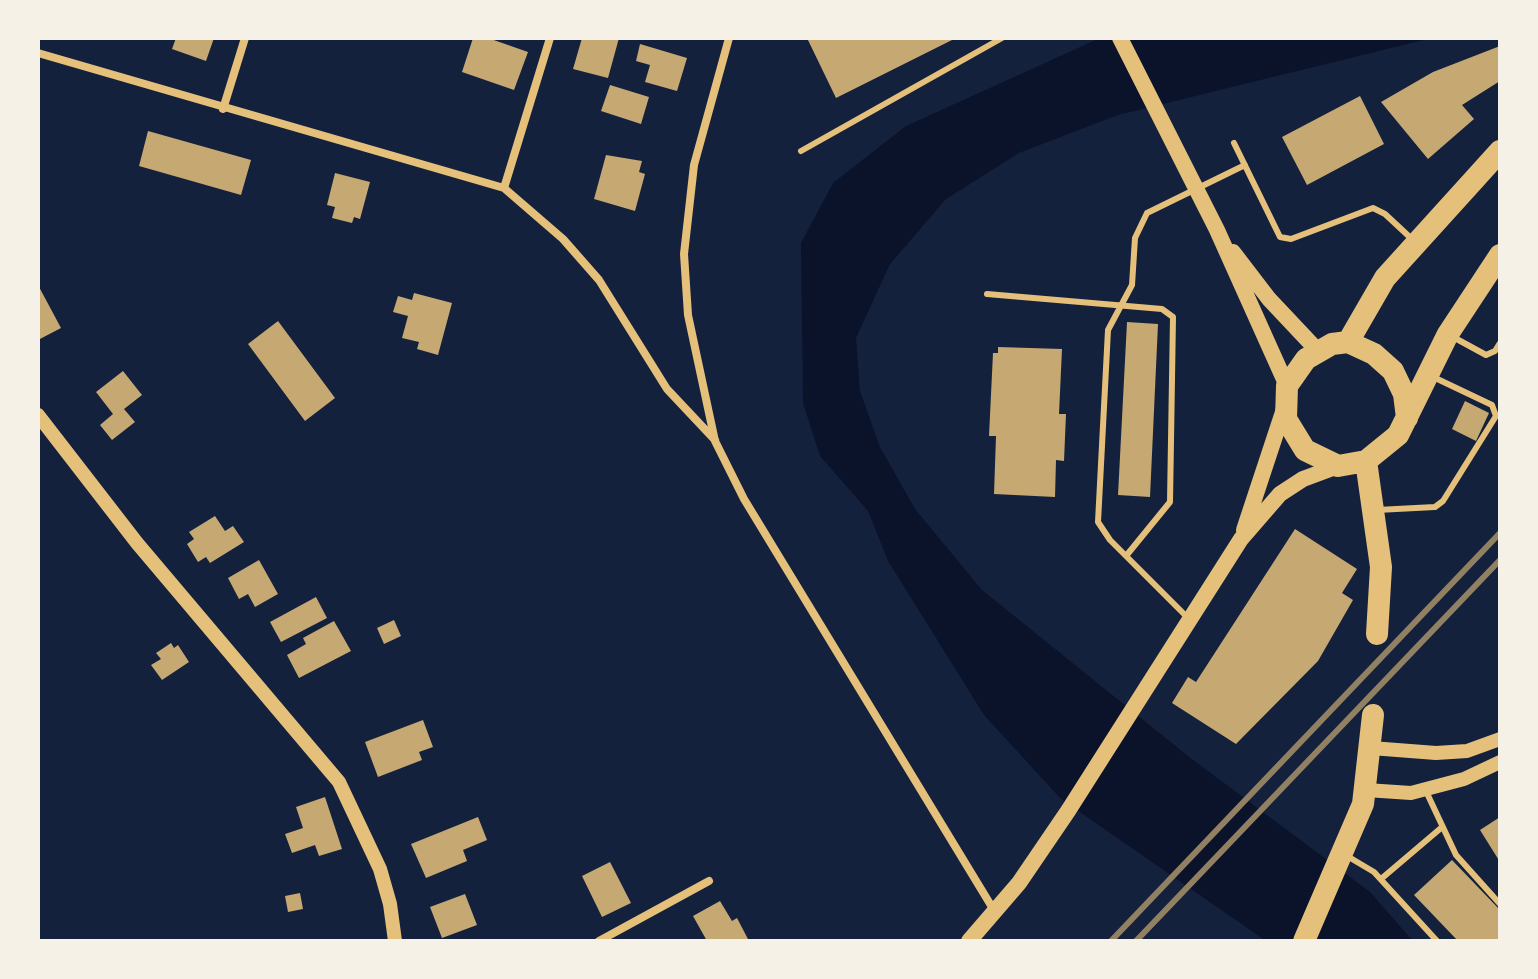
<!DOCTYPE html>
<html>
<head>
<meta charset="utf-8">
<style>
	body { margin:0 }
	#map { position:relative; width:1538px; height:979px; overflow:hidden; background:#14213d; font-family:"Sofia Sans Condensed",sans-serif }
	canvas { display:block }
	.frame { position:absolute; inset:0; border:40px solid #f6f1e7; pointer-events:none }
</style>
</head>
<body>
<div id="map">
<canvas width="1538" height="979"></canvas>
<div class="frame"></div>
</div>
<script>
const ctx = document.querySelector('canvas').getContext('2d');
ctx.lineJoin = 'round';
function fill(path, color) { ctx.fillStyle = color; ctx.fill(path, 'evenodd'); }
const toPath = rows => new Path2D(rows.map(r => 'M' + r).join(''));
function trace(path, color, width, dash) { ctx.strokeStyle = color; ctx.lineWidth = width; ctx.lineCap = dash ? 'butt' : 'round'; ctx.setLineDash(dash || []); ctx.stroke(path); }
fill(toPath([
	[1100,38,1432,38,1118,115,1019,153,946,199,890,264,856,338,860,391,880,447,915,509,982,590,1188,756,1370,892,1413,941,1266,941,1061,799,984,715,888,561,868,511,820,456,803,403,801,243,833,183,906,126]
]), '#0b132b');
fill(toPath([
	[176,38,214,38,206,61,172,49],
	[473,38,488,38,528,52,514,90,462,72],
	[582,38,619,38,608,78,573,69],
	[807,38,956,38,836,98],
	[640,44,687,58,677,91,645,82,650,65,636,61],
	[1500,46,1500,81,1462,105,1474,119,1428,159,1381,102,1433,72],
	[610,85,649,97,641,124,601,111],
	[1360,96,1384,144,1307,185,1282,137],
	[148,131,251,160,241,195,139,166],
	[606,155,642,161,639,172,645,174,635,211,594,199],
	[335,173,370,182,360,219,354,217,352,223,332,218,335,207,327,205],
	[38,285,61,328,38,340],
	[414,293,452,303,438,355,417,349,419,342,402,338,408,316,393,312,398,296,412,300],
	[278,321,335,398,305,421,248,344],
	[1127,322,1158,324,1150,497,1118,495],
	[998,347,1062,349,1059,414,1066,414,1064,461,1056,460,1055,497,994,494,996,436,989,436,993,353,998,353],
	[123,371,142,395,124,409,135,422,112,440,100,425,113,414,96,392],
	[1465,401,1489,413,1476,441,1452,429],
	[215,516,225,531,233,526,244,542,210,563,206,557,198,562,187,544,194,539,189,532],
	[1295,529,1357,569,1342,593,1353,600,1318,661,1236,744,1172,703,1188,677,1196,682],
	[259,560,278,594,255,607,248,594,239,599,228,578],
	[316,597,327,618,281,642,270,622],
	[394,620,401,636,384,644,377,628],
	[334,621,351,651,299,678,287,655,306,644,303,638],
	[171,643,174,648,178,645,189,662,162,680,151,665,161,659,156,653],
	[423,720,433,747,419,752,422,760,378,777,365,742],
	[325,797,342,849,319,856,315,845,292,853,285,834,303,828,296,807],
	[478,817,487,840,463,850,467,861,426,878,411,844],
	[1500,817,1500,862,1480,830],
	[1452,860,1500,910,1500,941,1458,941,1414,895],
	[610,862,631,903,602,917,582,876],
	[300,893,303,909,288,912,285,896],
	[465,894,477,925,442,938,430,907],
	[720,901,732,921,737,918,749,941,707,941,693,916]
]), '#c6a872');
trace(toPath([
	[1234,143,1280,237,1291,239,1373,208,1385,214,1414,241],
	[801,151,1002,38],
	[987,294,1162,309,1173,317,1170,502,1126,556],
	[1453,337,1486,355,1495,351,1500,343],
	[1377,510,1435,507,1443,501,1496,416,1492,405,1431,376],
	[1187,617,1110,540,1098,522,1108,330,1132,285,1135,238,1147,213,1245,165],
	[1425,789,1456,855,1500,904],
	[1347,856,1374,872,1437,941],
	[1381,879,1441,828]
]), '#e5c07b', 6);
trace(toPath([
	[729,38,694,165,684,254,688,315,715,441,744,499,995,912],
	[38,53,504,188,563,239,599,280,667,389,715,440],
	[223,109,245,38],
	[504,188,550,38],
	[599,941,709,881]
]), '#e5c07b', 8);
trace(toPath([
	[38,415,137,543,339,782,380,869,390,904,395,941],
	[1371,748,1436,753,1467,751,1500,739],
	[1366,790,1411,793,1464,779,1500,762]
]), '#e5c07b', 14);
trace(toPath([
	[1120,38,1217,230,1287,386],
	[1233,252,1269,299,1318,351],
	[1244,530,1284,409],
	[969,941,1019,883,1068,811,1241,539,1280,494,1303,479,1338,466]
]), '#e5c07b', 16);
trace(toPath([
	[1348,342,1385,278,1500,151],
	[1407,418,1404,394,1393,371,1374,354,1348,342,1332,344,1306,359,1287,386,1286,419,1305,450,1338,466,1366,461,1398,435,1448,334,1500,255],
	[1366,461,1381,567,1377,634],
	[1304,941,1363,804,1373,715]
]), '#e5c07b', 22);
trace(toPath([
	[1111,941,1500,533],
	[1136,941,1500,560]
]), '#918062', 6);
</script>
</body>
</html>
